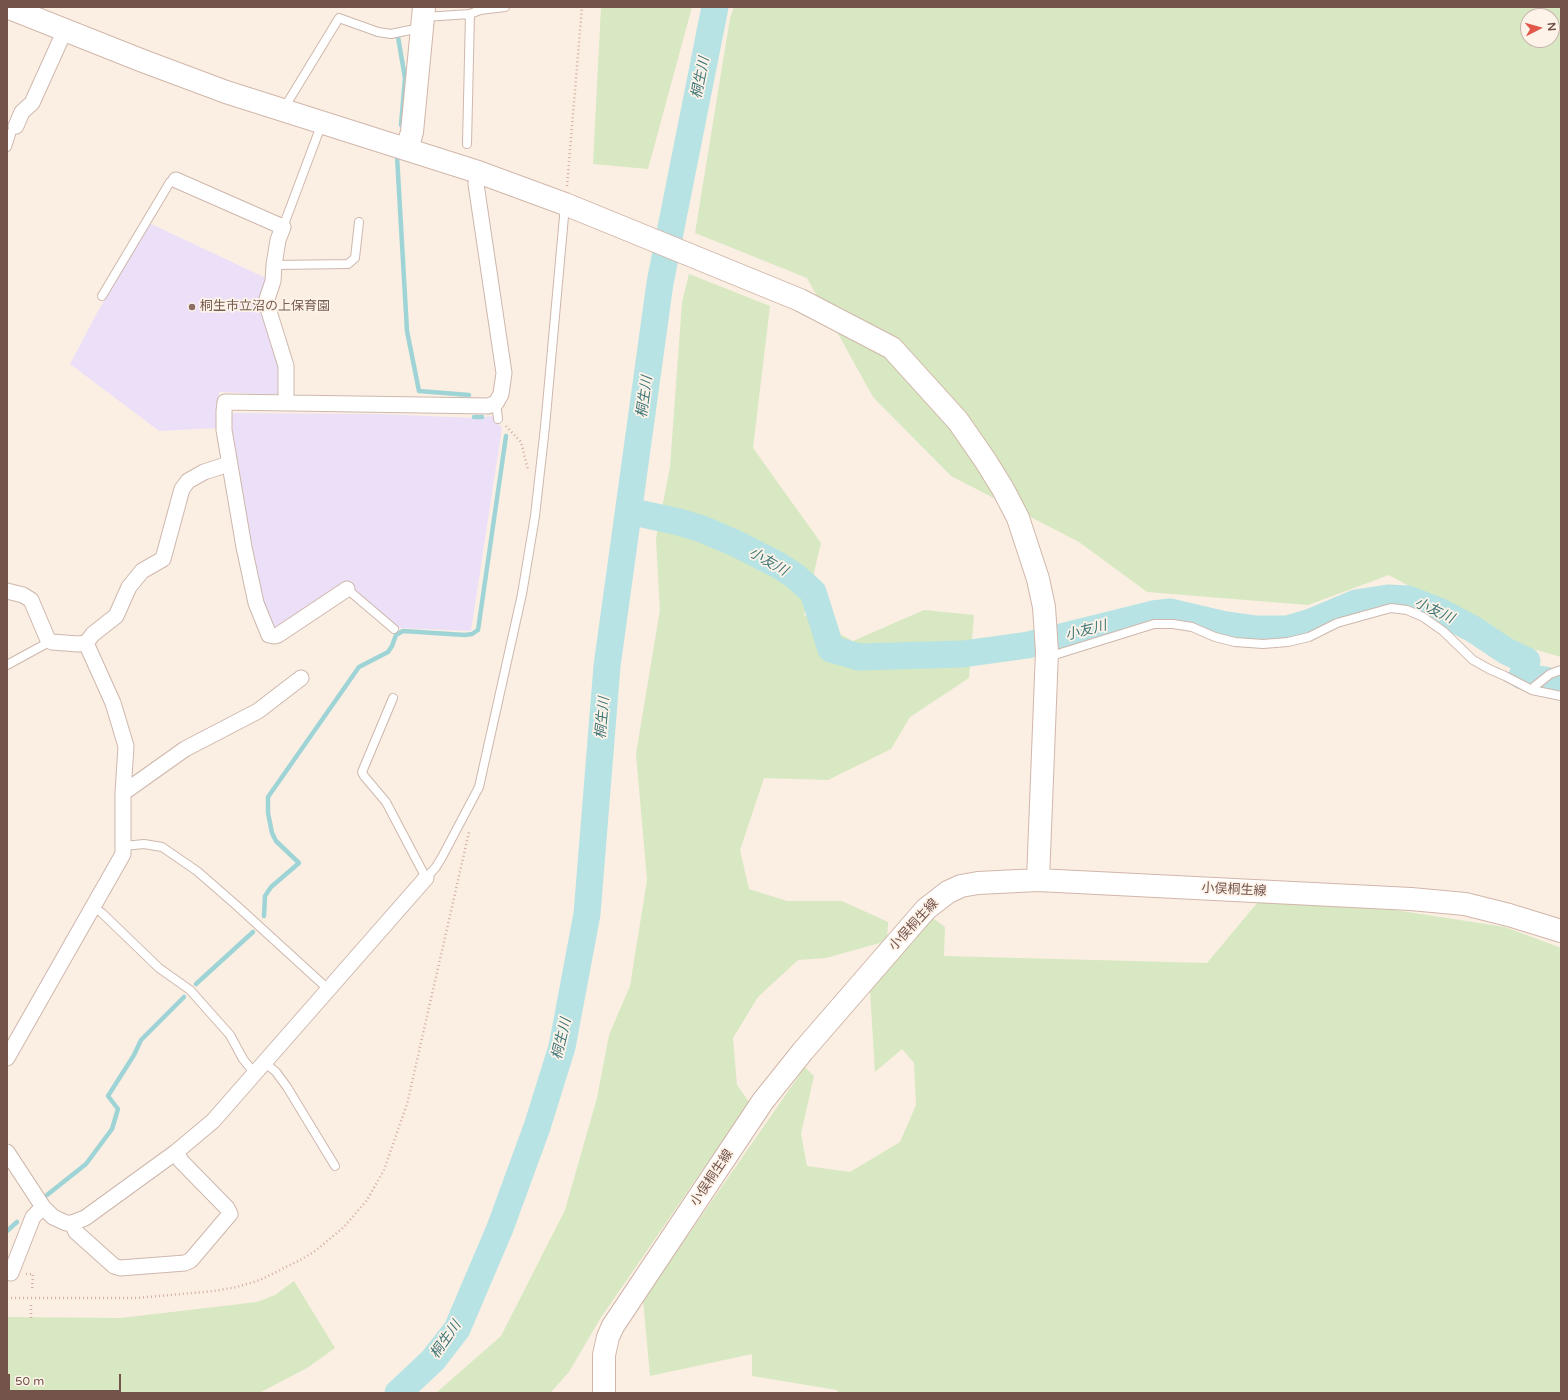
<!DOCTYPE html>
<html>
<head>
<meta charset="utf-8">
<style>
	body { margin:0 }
	#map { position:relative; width:1568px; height:1400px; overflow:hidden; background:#fbefe3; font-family:"Varela Round",sans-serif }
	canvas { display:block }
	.frame { position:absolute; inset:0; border:8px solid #73534a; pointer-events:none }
	.north { position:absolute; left:1520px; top:8px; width:40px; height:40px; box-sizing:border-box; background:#fef3e9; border:1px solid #c6b3a9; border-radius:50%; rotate:84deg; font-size:11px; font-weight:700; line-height:16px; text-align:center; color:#73534a }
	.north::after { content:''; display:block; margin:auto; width:14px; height:18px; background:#e2594b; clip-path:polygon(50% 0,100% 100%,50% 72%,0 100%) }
	.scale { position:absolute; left:8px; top:1374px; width:113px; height:18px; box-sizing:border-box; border:2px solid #73534a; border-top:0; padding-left:5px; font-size:12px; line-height:14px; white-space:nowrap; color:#73534a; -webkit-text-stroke:3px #fef3e9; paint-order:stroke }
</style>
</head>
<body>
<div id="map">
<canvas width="1568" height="1400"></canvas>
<div class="frame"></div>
<div class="north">N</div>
<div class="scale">50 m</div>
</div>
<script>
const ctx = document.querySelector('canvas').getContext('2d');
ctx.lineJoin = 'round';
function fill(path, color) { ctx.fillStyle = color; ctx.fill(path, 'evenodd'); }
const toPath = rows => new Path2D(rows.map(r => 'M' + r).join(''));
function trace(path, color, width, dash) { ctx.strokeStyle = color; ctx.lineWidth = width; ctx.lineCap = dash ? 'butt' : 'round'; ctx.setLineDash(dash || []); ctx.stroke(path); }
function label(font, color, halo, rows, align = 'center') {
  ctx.font = font + ' "Varela Round","Noto Sans JP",sans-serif'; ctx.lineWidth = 3.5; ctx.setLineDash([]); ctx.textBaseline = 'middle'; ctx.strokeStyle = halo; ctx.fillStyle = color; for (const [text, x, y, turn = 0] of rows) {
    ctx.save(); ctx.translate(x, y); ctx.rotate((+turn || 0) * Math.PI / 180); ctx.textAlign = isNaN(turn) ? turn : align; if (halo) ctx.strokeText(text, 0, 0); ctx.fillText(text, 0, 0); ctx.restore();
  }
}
fill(toPath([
	[149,223,266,278,282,370,282,395,219,392,219,428,159,431,70,364,98,311],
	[234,413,382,414,474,418,492,416,502,428,471,631,398,628,349,584,277,630,271,627,260,604,233,466,231,415]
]), '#ece0f8');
fill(toPath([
	[601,7,692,7,648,169,593,164],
	[734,7,1561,7,1561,657,1513,643,1389,575,1308,605,1147,592,1079,542,951,476,873,397,807,278,695,233,730,18],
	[1528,16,1552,16,1552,40,1528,40],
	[689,274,770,306,753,448,821,543,804,615,853,641,924,610,974,615,969,678,910,717,891,749,828,780,764,778,740,850,749,889,787,901,842,901,888,922,887,941,826,958,798,960,758,997,733,1038,737,1085,749,1102,600,1319,569,1372,550,1393,436,1393,501,1336,565,1210,597,1098,609,1035,630,986,647,880,636,754,660,610,656,539,670,467,682,302],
	[1258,902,1395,910,1505,927,1561,948,1561,1393,838,1393,837,1390,752,1376,752,1354,650,1376,643,1300,805,1067,814,1076,801,1134,807,1166,850,1172,900,1142,916,1105,914,1063,902,1049,875,1072,870,991,933,918,945,927,944,956,1207,963],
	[294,1281,335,1348,307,1368,259,1393,7,1392,7,1317,121,1318,257,1302,275,1295]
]), '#d7e8c2');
trace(toPath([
	[398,37,405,78,401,125],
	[397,156,407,331,419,391,469,395],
	[474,417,482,417],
	[264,916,265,896,271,887,299,863,276,841,272,833,268,813,268,797,359,667,388,652,392,646,396,635,403,631,465,635,472,634,478,630,506,436],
	[196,984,253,932],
	[47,1195,86,1164,112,1129,118,1109,108,1096,134,1055,141,1040,184,997],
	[7,1231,17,1222]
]), '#9fd4d6', 4.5);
trace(toPath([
	[629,511,679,522,702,529,737,544,778,565,795,576,813,592,831,649,859,657,963,654,1028,645,1153,614,1170,612,1221,624,1256,629,1288,629,1311,622,1356,603,1388,598,1408,599,1439,611,1473,629,1506,651,1527,661,1522,676,1561,683],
	[398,1393,433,1360,457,1329,500,1228,537,1127,562,1047,587,914,607,666,660,283,715,7]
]), '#b8e3e4', 27);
const lane = toPath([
	[425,17,470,14,480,10,505,7],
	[286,110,289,100,339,18,378,32,391,34,410,30,421,29],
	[467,144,470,14],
	[7,147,12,131,16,126],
	[283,227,322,123],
	[274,265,348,264,355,258,359,222],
	[102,296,170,182,176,180],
	[496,403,498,419],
	[347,589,394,629],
	[1048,657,1154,624,1173,624,1192,627,1215,637,1235,642,1263,644,1288,642,1309,637,1337,623,1391,608,1407,610,1423,617,1443,631,1473,660,1489,669,1505,676,1532,690,1561,696],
	[7,665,51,641],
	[1532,690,1535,686,1550,674,1561,670],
	[393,698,362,772,364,776,386,802,426,878,436,867,442,857,479,787,522,594,535,516,545,427,565,205],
	[124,846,144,844,162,847,197,871,236,905,328,989],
	[93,907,102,913,159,968,190,990,230,1035,243,1059,255,1074],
	[264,1062,276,1072,287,1087,335,1166]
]);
const street = toPath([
	[16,126,22,112,32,103,65,30],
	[176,180,283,227,278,240,274,265,273,281,267,299,267,305,286,366,286,403],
	[347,589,278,635,274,636,269,635,256,603,244,547,224,430,224,411,225,402,488,406,496,403,501,394,504,373,476,184,478,172],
	[7,591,23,595,31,600,48,640,52,642,78,644,86,643,93,634,116,616,129,587,142,571,163,559,182,489,188,481,204,472,229,464],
	[123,793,185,749,258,711,301,678],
	[7,1058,123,854,123,793,126,746,113,703,86,643],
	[7,1152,43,1207,53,1217,66,1223,72,1223,85,1218,176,1152,213,1121,426,878],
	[72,1223,76,1232,114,1266,120,1268,185,1263,191,1260,230,1214,227,1208,181,1161,176,1152],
	[11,1273,33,1217,43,1207]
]);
const secondary = toPath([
	[7,7,143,61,226,92,478,172,565,204,800,300,892,348,958,421,985,460,1003,489,1018,518,1038,579,1044,607,1047,651,1038,880],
	[407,149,412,132,424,7],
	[604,1393,604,1355,608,1337,613,1326,763,1101,803,1051,926,909,948,892,961,886,978,883,1038,880,1411,899,1465,904,1509,915,1561,931]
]);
trace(lane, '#ceb7ad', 10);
trace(street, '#ceb7ad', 17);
trace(secondary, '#d1b6aa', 24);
trace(toPath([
	[567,186,582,7],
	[506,426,521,442,528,470],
	[26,1274,33,1274,32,1291],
	[7,1298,137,1298,214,1291,237,1287,260,1280,302,1259,315,1251,344,1227,367,1200,384,1170,407,1104,469,832],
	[31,1318,31,1303]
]), '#d5ad9f', 2.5, [1, 3]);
trace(lane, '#fff', 8);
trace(street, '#fff', 15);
trace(secondary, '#fff', 22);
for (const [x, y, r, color] of [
	[192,307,4,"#8d6e63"]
]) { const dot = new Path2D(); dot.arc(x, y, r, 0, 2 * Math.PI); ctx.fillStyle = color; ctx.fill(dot); trace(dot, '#fef3e9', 1.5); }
label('13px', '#785e54', '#fef3e9', [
	["桐生市立沼の上保育園",200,307]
], 'left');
label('13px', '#73534a', '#fef3e9', [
	["小俣桐生線",1234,890,3],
	["小俣桐生線",914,925,-47],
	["小俣桐生線",712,1178,-56]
]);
label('italic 14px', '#3e7678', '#fef3e9', [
	["桐生川",701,78,-79],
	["桐生川",645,397,-82],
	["小友川",768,562,30],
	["小友川",1434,611,25],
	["小友川",1086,631,-14],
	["桐生川",603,718,-85],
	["桐生川",562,1039,-77],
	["桐生川",446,1340,-55]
]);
</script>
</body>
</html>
